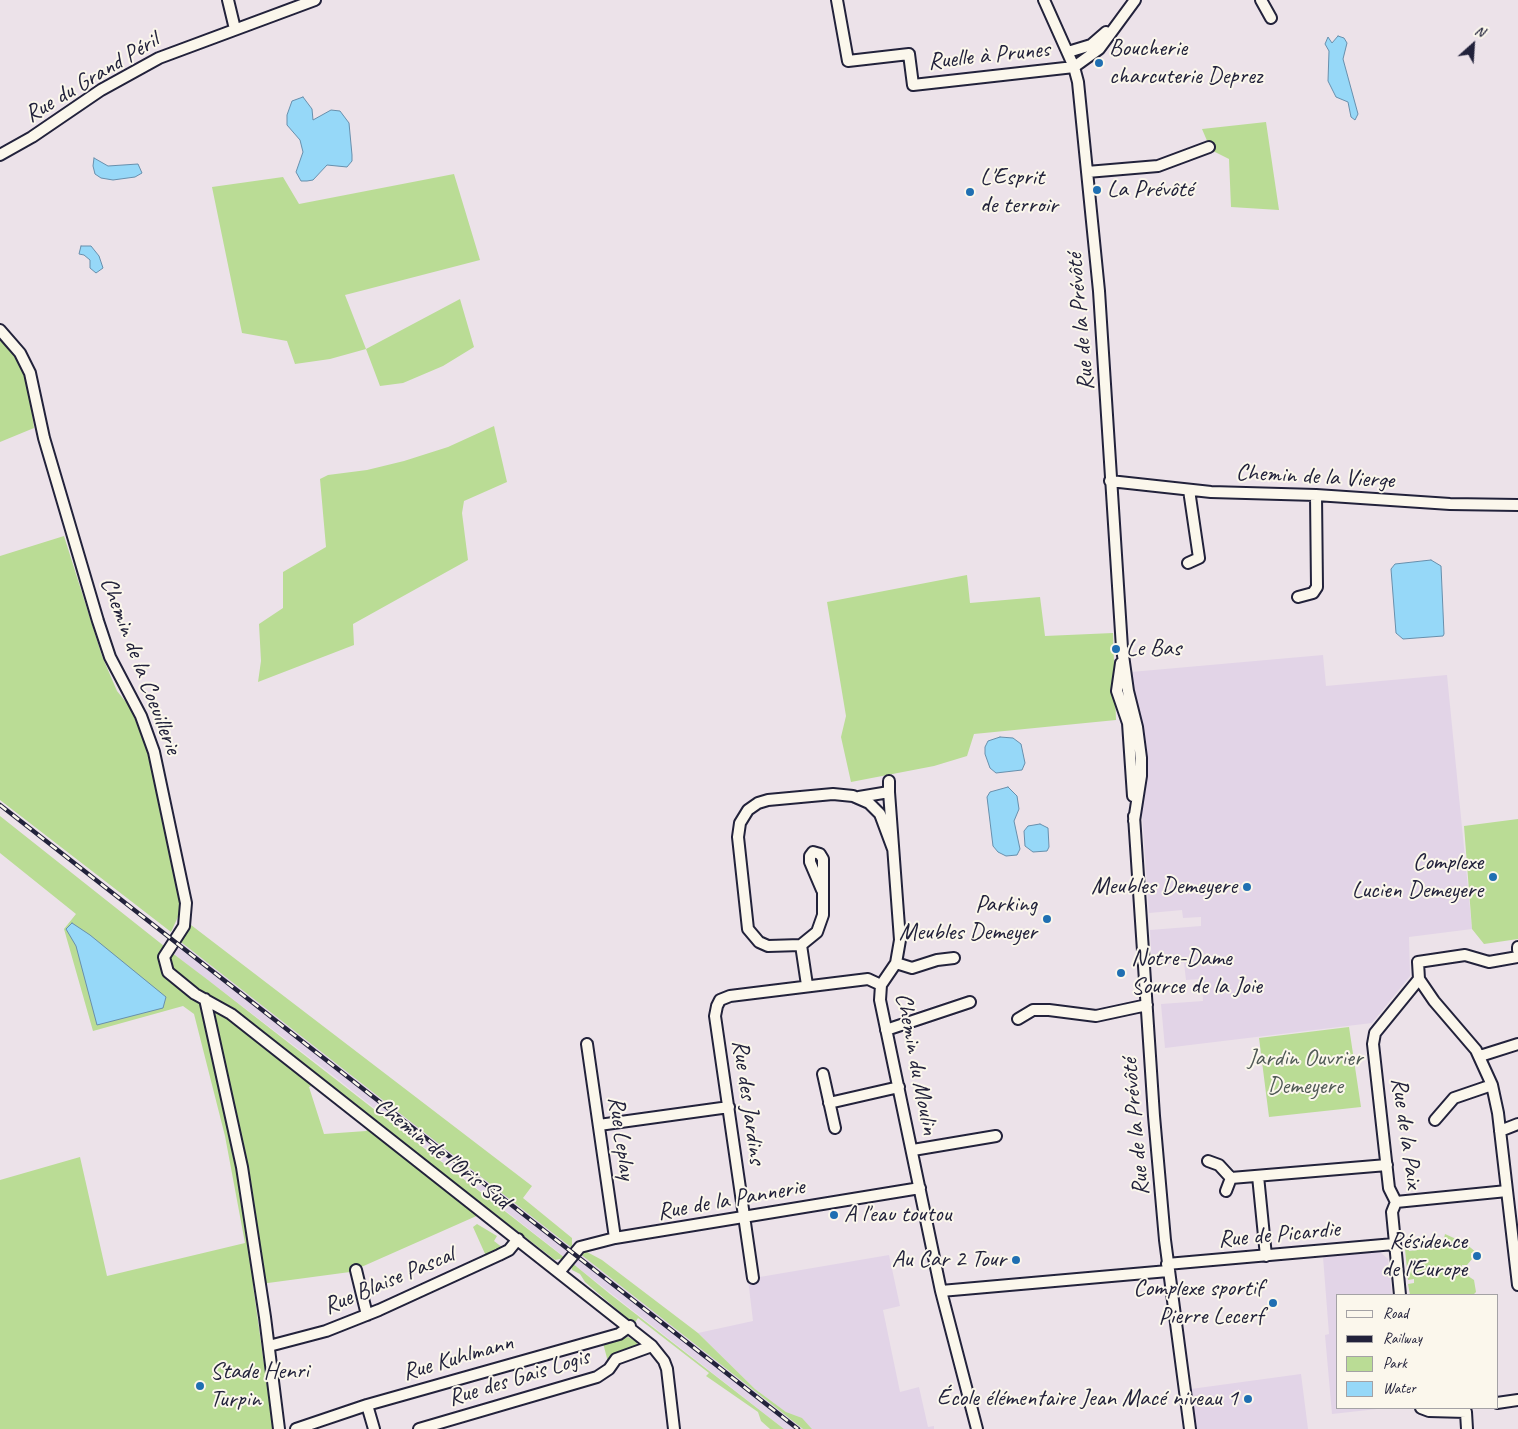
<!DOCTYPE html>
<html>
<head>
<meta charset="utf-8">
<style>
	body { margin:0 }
	#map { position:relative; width:1518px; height:1429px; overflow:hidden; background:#ece2e9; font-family:Caveat,sans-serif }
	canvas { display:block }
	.legend { position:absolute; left:1336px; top:1294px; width:162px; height:115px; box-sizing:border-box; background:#fbf7ec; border:1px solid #a4a2a5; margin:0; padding:6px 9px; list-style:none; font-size:15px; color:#22223b }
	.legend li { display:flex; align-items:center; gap:10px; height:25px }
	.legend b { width:25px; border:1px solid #a4a2a5 }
	.north { position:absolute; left:1448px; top:20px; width:50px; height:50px; -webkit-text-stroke:4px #fbf7ec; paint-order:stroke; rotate:26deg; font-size:14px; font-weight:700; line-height:20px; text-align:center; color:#22223b }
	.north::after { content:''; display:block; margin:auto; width:18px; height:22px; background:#22223b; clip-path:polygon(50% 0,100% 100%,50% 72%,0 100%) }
</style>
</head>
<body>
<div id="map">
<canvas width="1518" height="1429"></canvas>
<ul class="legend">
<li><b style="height:6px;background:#fbf7ec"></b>Road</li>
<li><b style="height:6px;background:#22223b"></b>Railway</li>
<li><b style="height:14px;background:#badc95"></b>Park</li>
<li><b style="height:14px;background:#96d8f8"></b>Water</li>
</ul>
<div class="north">N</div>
</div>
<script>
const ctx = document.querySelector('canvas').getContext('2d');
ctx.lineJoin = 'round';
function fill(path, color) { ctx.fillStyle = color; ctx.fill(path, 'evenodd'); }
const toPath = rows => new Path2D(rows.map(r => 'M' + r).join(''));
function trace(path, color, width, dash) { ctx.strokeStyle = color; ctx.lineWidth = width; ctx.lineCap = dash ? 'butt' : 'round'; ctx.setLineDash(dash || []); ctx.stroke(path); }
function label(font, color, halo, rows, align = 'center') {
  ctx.font = font + ' Caveat,sans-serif'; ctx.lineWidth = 4; ctx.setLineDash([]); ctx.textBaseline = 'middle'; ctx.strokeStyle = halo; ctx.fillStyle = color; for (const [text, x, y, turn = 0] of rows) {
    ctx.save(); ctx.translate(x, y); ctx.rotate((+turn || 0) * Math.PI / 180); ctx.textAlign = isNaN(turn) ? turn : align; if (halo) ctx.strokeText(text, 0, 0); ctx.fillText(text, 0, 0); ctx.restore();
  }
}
fill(toPath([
	[1323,655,1326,686,1447,675,1472,929,1409,937,1410,976,1372,1023,1165,1048,1161,1004,1203,1001,1202,979,1186,980,1184,963,1152,965,1150,930,1201,926,1201,917,1183,918,1182,910,1149,913,1141,799,1145,767,1143,732,1133,695,1131,672],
	[181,942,656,1313,803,1429,784,1429,322,1067,171,952],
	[1379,1251,1388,1259,1392,1295,1337,1295,1337,1408,1386,1408,1332,1414,1325,1335,1329,1334,1323,1257],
	[889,1255,900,1306,883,1310,900,1392,919,1387,928,1427,934,1426,934,1429,812,1429,802,1419,786,1412,755,1389,698,1333,753,1321,748,1279],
	[1301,1374,1308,1429,1197,1429,1191,1389]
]), '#e2d4e7');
fill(toPath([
	[1266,122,1279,210,1231,207,1229,159,1211,150,1202,129],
	[454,174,480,260,345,295,366,349,460,299,474,347,443,366,403,383,380,386,366,349,330,359,295,364,287,341,242,333,212,187,283,177,299,204],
	[0,339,20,362,29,392,34,428,0,442],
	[494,426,507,482,464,501,462,513,468,560,353,624,354,645,258,682,261,661,259,624,283,608,283,572,326,547,320,479,328,475,367,470,404,461,448,447],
	[64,536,102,656,117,691,130,707,147,749,182,908,171,932,0,800,0,556],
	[967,575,970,603,1040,597,1045,636,1113,633,1116,720,974,734,967,756,934,766,851,782,841,737,846,716,827,602],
	[0,816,164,946,160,951,165,958,171,952,208,980,565,1258,555,1260,490,1210,350,1272,253,1285,273,1429,0,1429,0,1180,80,1157,107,1276,245,1243,225,1136,194,1014,183,1006,93,1031,64,929,76,914,0,853],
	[316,1084,370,1127,366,1131,324,1134,309,1087],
	[1518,819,1518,939,1484,944,1472,929,1464,826],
	[191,925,532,1186,523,1198,572,1238,572,1248,181,942],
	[1349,1027,1361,1107,1269,1117,1259,1038],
	[477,1224,497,1236,494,1241,503,1248,486,1256,473,1227],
	[1445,1234,1465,1243,1477,1253,1471,1253,1472,1259,1467,1265,1462,1265,1463,1276,1468,1276,1474,1280,1476,1292,1473,1295,1410,1295,1408,1284,1414,1283,1414,1279,1408,1280,1405,1249,1408,1248,1409,1251,1442,1247],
	[587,1252,602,1260,698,1333,755,1389,786,1412,802,1418,812,1429,803,1429,579,1253],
	[571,1262,610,1294,784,1429,770,1429,761,1421,758,1412,706,1376,709,1373,638,1318,634,1324,585,1282,580,1274,572,1270],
	[628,1337,637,1342,637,1348,608,1362,603,1343]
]), '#badc95');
const water = toPath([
	[1338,36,1344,38,1347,43,1343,59,1358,114,1355,120,1351,117,1348,102,1336,97,1328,81,1329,51,1325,44,1328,37,1332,43,1338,36],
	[303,97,312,109,313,120,331,110,340,111,349,123,352,155,352,161,347,167,327,165,313,180,307,181,301,181,296,172,303,152,300,140,287,125,287,115,292,101,303,97],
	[94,158,108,166,138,164,142,173,135,177,113,180,101,178,95,174,93,166,94,158],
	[81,246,91,246,99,256,103,268,96,273,90,268,90,260,84,255,79,254,81,246],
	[1431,560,1441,566,1444,634,1443,636,1403,639,1396,633,1391,569,1395,564,1431,560],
	[1000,737,1013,738,1021,744,1025,763,1022,770,996,773,990,768,985,754,985,747,988,741,1000,737],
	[1008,787,1017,796,1019,809,1014,821,1020,849,1017,855,1006,856,998,852,993,846,987,797,990,792,1008,787],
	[1040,824,1048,828,1049,847,1047,851,1033,852,1025,846,1024,831,1028,826,1040,824],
	[72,923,90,935,166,997,163,1008,97,1025,76,946,66,929,72,923]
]);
fill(water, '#96d8f8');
trace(water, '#688fac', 1);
const minor = toPath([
	[228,0,235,29],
	[837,0,848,61,909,54,913,85,1074,67,1099,49,1135,0],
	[1044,0,1074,67,1078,82,1099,291,1122,648,1128,691,1137,727,1141,758,1141,776,1134,821],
	[1261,0,1271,18],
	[1068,52,1091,45,1106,32],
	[0,155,32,137,101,90,159,58,315,0],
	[1087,172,1158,166,1209,147],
	[0,330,20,353,30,373,44,438,98,621,110,657,141,716,154,752,186,903,184,926,164,957,168,972,195,994,231,1014,652,1346,664,1361,667,1369,674,1429],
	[1110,481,1211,492,1316,495,1450,504,1518,505],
	[1188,563,1199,558,1189,490],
	[1298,597,1313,593,1317,587,1316,495],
	[1121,663,1117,691,1128,723,1133,796],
	[889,781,889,792],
	[859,797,889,792,900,940,896,963],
	[1134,816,1154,1116,1165,1240,1190,1429],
	[801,945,768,946,759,942,748,929,738,837,740,823,748,810,758,803,768,800,833,794,853,796,869,803,880,814,893,849],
	[1518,947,1518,950],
	[1419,979,1434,1001,1476,1050,1492,1085,1498,1113,1518,1285],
	[807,985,801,945,817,932,823,915,823,859,820,854,813,852,810,856,810,862,822,890],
	[881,985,896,963,912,968,937,960,954,958],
	[205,999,242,1167,265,1317,279,1429],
	[1018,1019,1033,1010,1049,1010,1096,1016,1147,1005],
	[886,1030,970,1002],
	[587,1044,615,1238],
	[1480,1056,1518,1044],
	[823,1074,835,1128],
	[829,1103,899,1087],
	[1435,1120,1454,1098,1492,1085],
	[599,1125,729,1107],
	[1500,1131,1518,1124],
	[913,1150,996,1136],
	[1208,1161,1219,1165,1231,1178,1226,1191],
	[1258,1176,1266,1256],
	[1231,1178,1387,1165],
	[1396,1202,1389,1188,1373,1044,1375,1033,1419,979,1418,962,1465,955,1489,962,1518,957],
	[1396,1202,1507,1191],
	[1396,1202,1392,1212,1400,1295],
	[1167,1264,1394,1244],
	[356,1270,367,1315],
	[560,1271,580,1247,615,1238,920,1188],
	[753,1278,715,1016,717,1006,720,1000,730,996,868,979,881,985,880,1000,941,1291,977,1429],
	[941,1291,1168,1271],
	[269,1346,326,1331,379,1310,499,1255,509,1250,518,1239],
	[1497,1403,1518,1400],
	[367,1405,374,1429],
	[1421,1408,1429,1411,1466,1412],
	[1466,1412,1467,1429],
	[296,1429,367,1405,619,1334,630,1326],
	[419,1429,597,1377,609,1369,616,1359,652,1346]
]);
trace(minor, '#22223b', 14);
trace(minor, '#fbf7ec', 10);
const rail = toPath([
	[0,805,798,1429]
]);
trace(rail, '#22223b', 4.5);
trace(rail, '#fbf7ec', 2.5, [8]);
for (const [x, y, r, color] of [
	[1099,63,5,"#1f6fb2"],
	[1097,190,5,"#1f6fb2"],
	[970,192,5,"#1f6fb2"],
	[1116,649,5,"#1f6fb2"],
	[1493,877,5,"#1f6fb2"],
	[1247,887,5,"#1f6fb2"],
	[1047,919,5,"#1f6fb2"],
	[1121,973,5,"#1f6fb2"],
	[834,1215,5,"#1f6fb2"],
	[1477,1256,5,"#1f6fb2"],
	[1016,1260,5,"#1f6fb2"],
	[1273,1303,5,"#1f6fb2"],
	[200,1386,5,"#1f6fb2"],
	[1248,1399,5,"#1f6fb2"]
]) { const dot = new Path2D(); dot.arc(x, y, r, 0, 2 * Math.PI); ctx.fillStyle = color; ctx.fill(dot); trace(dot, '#fbf7ec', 2); }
label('24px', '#22223b', '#fbf7ec', [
	["Boucherie",1109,49],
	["charcuterie Deprez",1109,77],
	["L'Esprit",980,178],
	["de terroir",980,206],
	["La Prévôté",1107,190],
	["Le Bas",1126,649],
	["Complexe",1483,863,"right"],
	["Lucien Demeyere",1483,891,"right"],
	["Meubles Demeyere",1237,887,"right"],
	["Parking",1037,905,"right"],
	["Meubles Demeyer",1037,933,"right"],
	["Notre-Dame",1131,959],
	["Source de la Joie",1131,987],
	["A l'eau toutou",844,1215],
	["Résidence",1467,1242,"right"],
	["de l'Europe",1467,1270,"right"],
	["Au Car 2 Tour",1006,1260,"right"],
	["Complexe sportif",1263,1289,"right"],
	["Pierre Lecerf",1263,1317,"right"],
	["Stade Henri",210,1372],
	["Turpin",210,1400],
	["École élémentaire Jean Macé niveau 1",1238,1399,"right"]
], 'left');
label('24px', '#22223b', '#fbf7ec', [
	["Ruelle à Prunes",989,56,-6],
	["Rue du Grand Péril",92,78,-31],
	["Rue de la Prévôté",1081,322,-95],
	["Chemin de la Vierge",1315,477,3],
	["Chemin de la Coeuillerie",140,666,69],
	["Chemin du Moulin",916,1064,79],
	["Rue des Jardins",748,1102,82],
	["Rue de la Prévôté",1136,1127,-95],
	["Rue de la Paix",1406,1133,82],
	["Rue Leplay",621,1138,82],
	["Chemin de l'Oris Sud",442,1154,38],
	["Rue de la Pannerie",731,1200,-10],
	["Rue de Picardie",1279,1235,-5],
	["Rue Blaise Pascal",389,1281,-23],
	["Rue Kuhlmann",458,1358,-16],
	["Rue des Gais Logis",519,1378,-17]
]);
label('24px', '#505a56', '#fbf7ec', [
	["Jardin Ouvrier",1305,1059],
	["Demeyere",1305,1087]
]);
</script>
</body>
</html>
